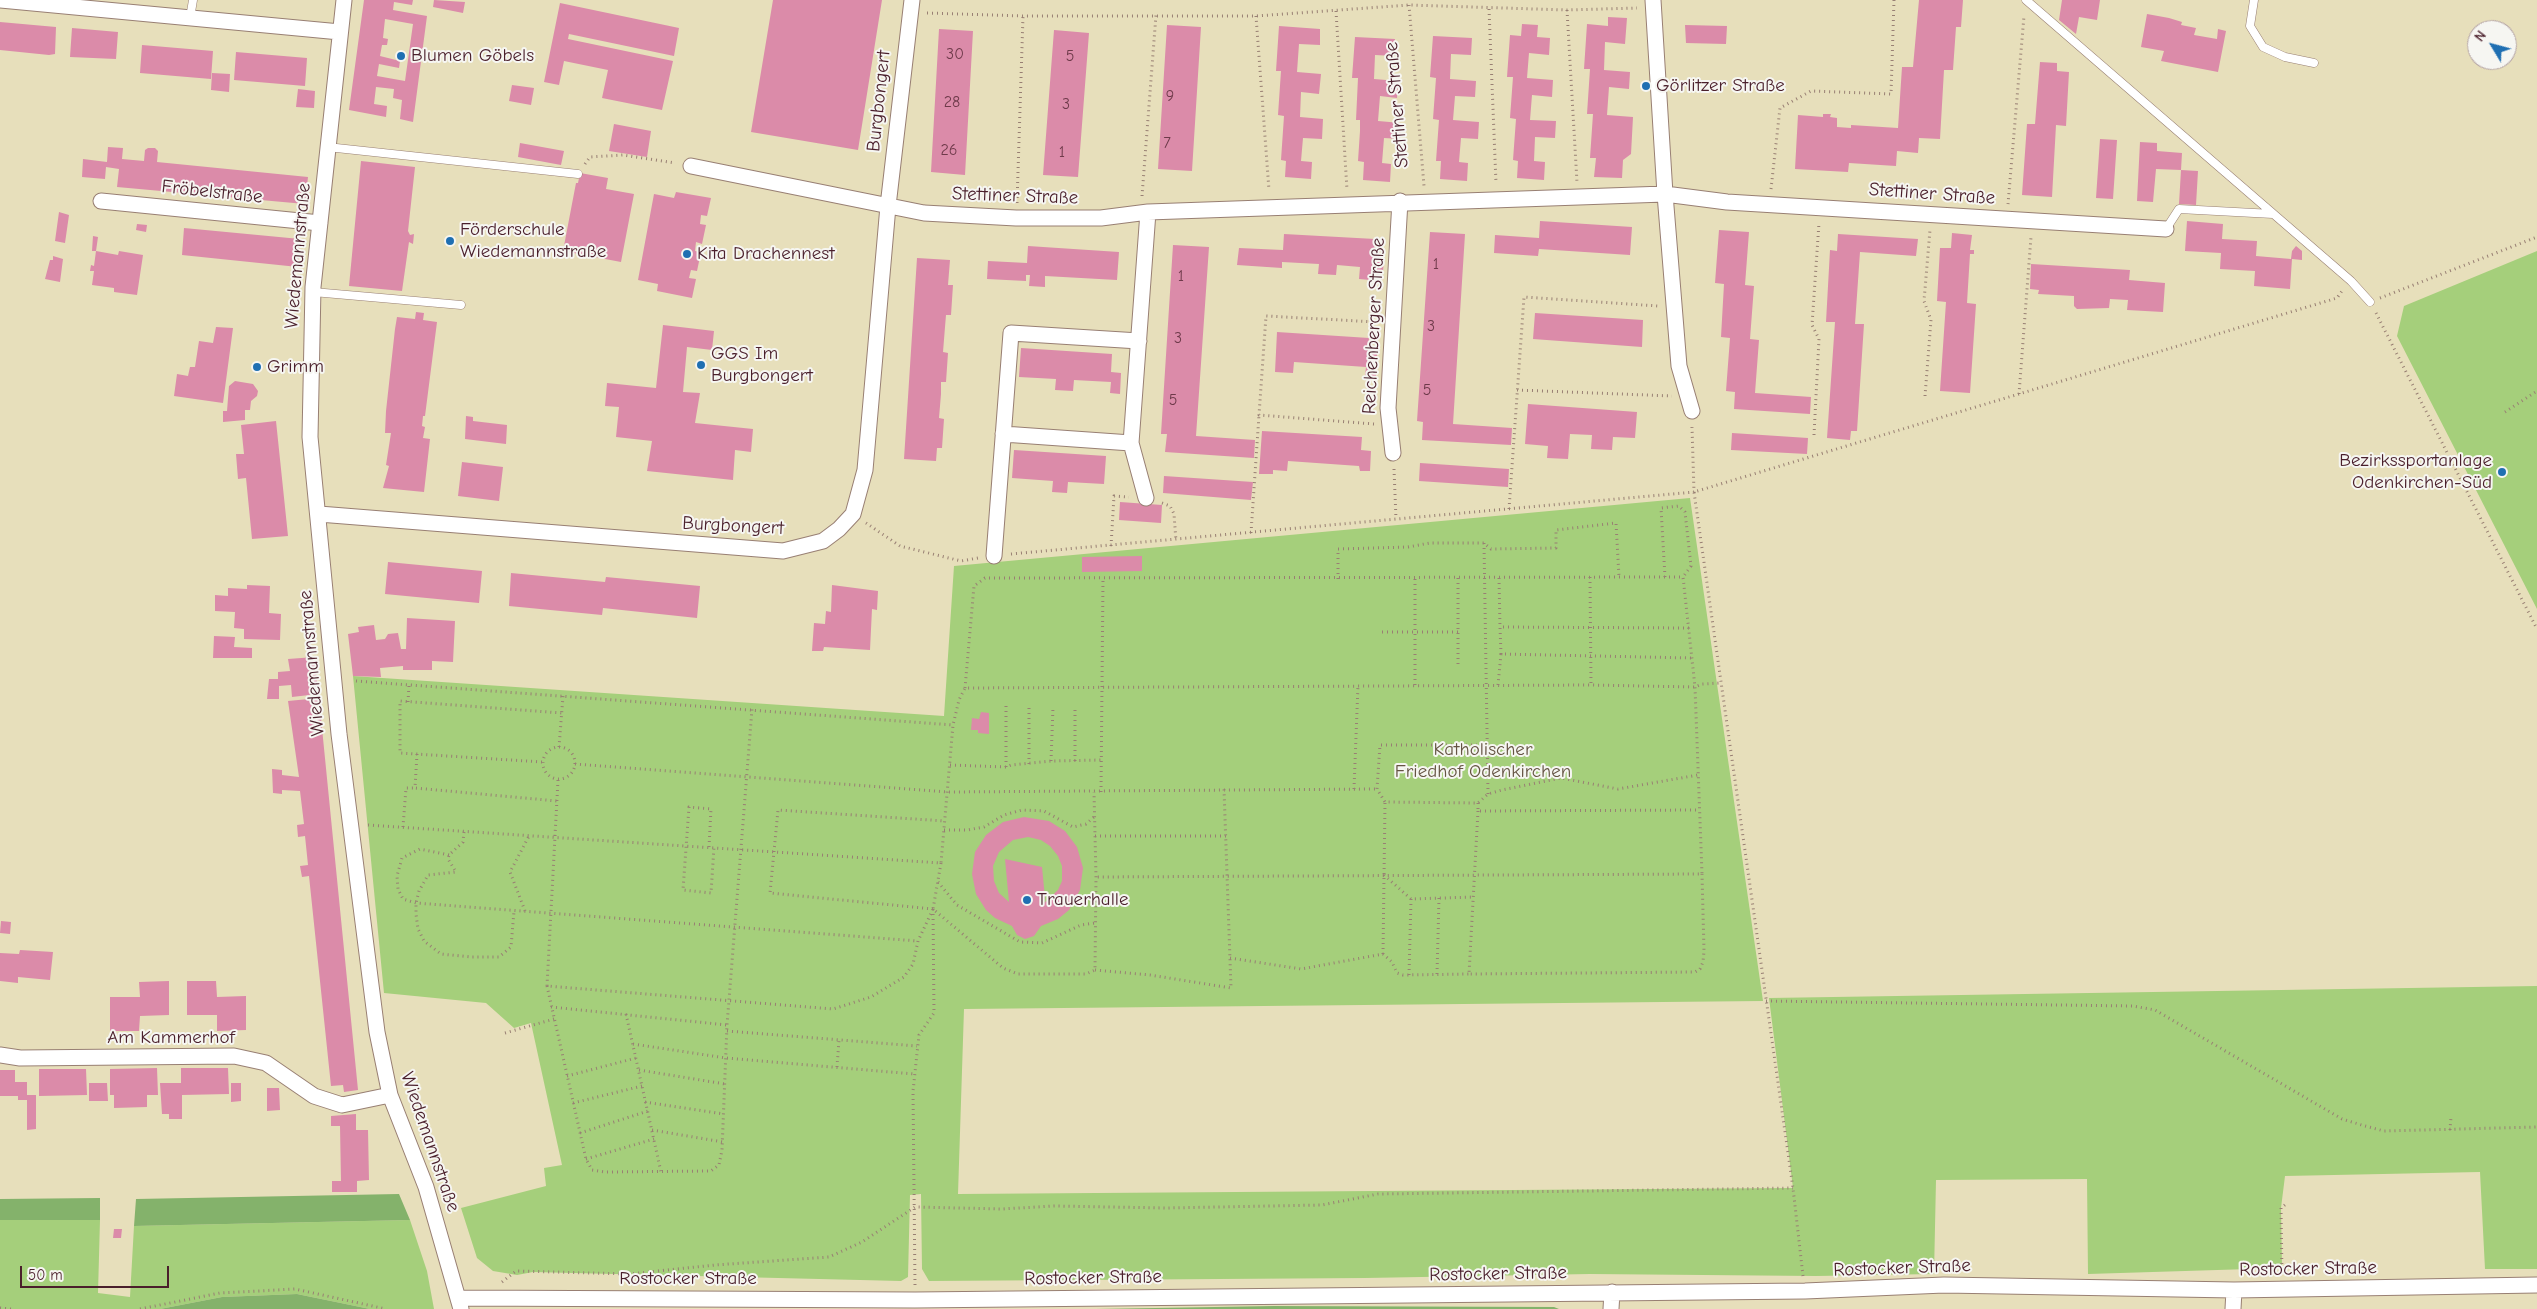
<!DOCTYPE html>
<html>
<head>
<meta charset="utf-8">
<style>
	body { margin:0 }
	#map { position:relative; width:2537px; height:1309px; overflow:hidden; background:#e7dfbb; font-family:"Comic Neue",sans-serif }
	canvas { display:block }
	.north { position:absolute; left:2467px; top:20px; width:50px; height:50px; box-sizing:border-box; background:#f6f6f2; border:1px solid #b1a0a2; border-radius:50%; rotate:307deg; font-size:14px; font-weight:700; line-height:20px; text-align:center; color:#4a1f2b }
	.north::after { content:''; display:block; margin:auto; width:18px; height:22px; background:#1f6fb2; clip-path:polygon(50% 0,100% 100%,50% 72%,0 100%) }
	.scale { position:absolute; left:20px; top:1266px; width:149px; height:22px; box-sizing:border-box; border:2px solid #4a1f2b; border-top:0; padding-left:6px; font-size:15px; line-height:18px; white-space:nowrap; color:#4a1f2b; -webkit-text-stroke:4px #f6f6f2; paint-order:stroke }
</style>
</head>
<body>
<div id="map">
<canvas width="2537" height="1309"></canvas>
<div class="north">N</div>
<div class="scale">50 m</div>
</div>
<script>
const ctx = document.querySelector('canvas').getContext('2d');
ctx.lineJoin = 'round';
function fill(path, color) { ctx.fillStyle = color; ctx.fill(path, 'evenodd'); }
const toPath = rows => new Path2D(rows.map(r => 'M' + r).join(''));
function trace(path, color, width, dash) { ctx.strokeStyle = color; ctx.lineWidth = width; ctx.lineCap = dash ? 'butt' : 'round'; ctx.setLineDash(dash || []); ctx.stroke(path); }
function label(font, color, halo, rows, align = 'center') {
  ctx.font = font + ' "Comic Neue",sans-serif'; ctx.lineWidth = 4; ctx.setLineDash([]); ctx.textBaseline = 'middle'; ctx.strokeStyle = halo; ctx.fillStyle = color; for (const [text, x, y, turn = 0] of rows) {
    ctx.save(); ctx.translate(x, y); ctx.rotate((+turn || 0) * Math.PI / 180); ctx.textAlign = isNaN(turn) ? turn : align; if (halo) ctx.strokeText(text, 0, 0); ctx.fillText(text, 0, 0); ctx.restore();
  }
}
fill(toPath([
	[2537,251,2537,609,2397,336,2404,306],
	[1690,498,1763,1001,964,1009,958,1194,1793,1188,1769,998,2537,986,2537,1269,2485,1269,2480,1172,2285,1176,2281,1208,2282,1268,2088,1274,2087,1179,1936,1180,1934,1274,1816,1276,1590,1274,1365,1278,929,1281,922,1269,921,1194,910,1195,908,1277,901,1281,533,1272,517,1275,493,1271,477,1258,461,1208,546,1186,544,1168,562,1165,531,1023,514,1028,486,1003,384,993,353,676,944,716,954,566],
	[0,1220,100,1220,98,1293,130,1297,134,1226,410,1220,427,1271,434,1309,370,1309,297,1294,222,1297,160,1309,0,1309]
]), '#a5cf7b');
fill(toPath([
	[399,1194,410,1220,134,1226,136,1199],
	[100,1198,100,1220,0,1220,0,1199],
	[297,1294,370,1309,160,1309,222,1297],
	[1274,1306,1554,1307,1559,1309,1096,1309]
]), '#84b26b');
fill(toPath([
	[364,0,413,0,412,5,394,2,393,10,427,16,413,122,400,119,402,100,393,98,394,89,376,87,374,104,387,106,386,117,349,110],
	[385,19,413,24,405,81,377,76,379,64,399,68,400,61,380,56,382,45,387,45,388,39,383,38],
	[434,0,465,2,463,13,433,7],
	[773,0,882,0,858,150,751,132],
	[1919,0,1963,0,1961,27,1956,27,1953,70,1944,70,1940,139,1919,138,1918,153,1897,151,1896,166,1849,163,1848,172,1795,169,1798,115,1823,117,1823,114,1831,114,1830,117,1837,118,1837,127,1851,128,1851,125,1898,128,1902,67,1913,67],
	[2062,0,2100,0,2097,20,2079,17,2076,34,2059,20],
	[560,3,679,28,674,56,569,34,568,39,673,61,662,110,602,98,608,70,564,61,559,85,544,82],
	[2147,14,2169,18,2182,22,2181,25,2196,28,2194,35,2217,39,2218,29,2226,31,2218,72,2161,61,2164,51,2141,47],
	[1608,17,1627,18,1625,44,1605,42,1604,70,1630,72,1629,89,1609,87,1607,115,1633,117,1631,154,1623,160,1622,178,1594,177,1596,158,1590,158,1593,114,1587,114,1590,69,1584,69,1587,24,1608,26],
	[0,22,56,27,55,54,49,55,0,50],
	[1522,24,1538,25,1537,37,1550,38,1549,55,1529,53,1527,78,1553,80,1552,97,1532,95,1530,120,1556,121,1555,138,1535,137,1534,161,1545,162,1544,180,1517,178,1518,161,1513,160,1516,119,1510,118,1513,77,1507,77,1510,35,1521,36],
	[1167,25,1201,27,1192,171,1158,169],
	[1685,25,1727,26,1726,44,1686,43],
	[1279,26,1320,29,1320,45,1299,44,1297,72,1321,74,1319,94,1301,92,1300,117,1323,119,1322,139,1303,138,1301,161,1312,162,1311,179,1285,177,1286,161,1281,160,1284,116,1278,115,1281,71,1276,71],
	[72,28,118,32,116,59,70,57],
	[939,29,973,31,965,175,931,172],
	[1054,30,1089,33,1078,177,1043,175],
	[1433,36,1472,38,1471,55,1451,54,1450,79,1476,81,1475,97,1455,96,1453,120,1479,122,1478,139,1461,138,1459,162,1468,163,1467,181,1440,179,1441,161,1436,161,1439,120,1433,119,1436,78,1430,77],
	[1355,37,1395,39,1394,56,1375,55,1374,79,1398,81,1397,98,1380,96,1378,121,1401,123,1400,139,1384,138,1382,163,1391,164,1390,182,1363,180,1364,162,1358,161,1360,131,1360,120,1356,120,1358,78,1352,78],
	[142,45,213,51,211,79,140,73],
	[236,52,307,58,305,86,234,80],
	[2040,62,2057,63,2057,71,2069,72,2066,126,2056,125,2052,197,2022,195,2027,124,2035,124],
	[212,73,230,74,229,92,211,90],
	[512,85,534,88,531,105,509,101],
	[298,89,315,91,314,108,296,107],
	[614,124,651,131,647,157,609,151],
	[2100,139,2117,140,2113,199,2096,198],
	[2140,142,2157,143,2157,151,2182,153,2181,170,2156,169,2153,202,2137,201],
	[520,143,564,151,561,165,518,157],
	[108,147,123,148,122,159,144,161,145,150,148,148,155,148,158,151,157,162,308,177,305,204,117,187,119,169,106,167,105,179,82,177,83,159,107,162],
	[361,161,415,167,408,231,410,235,414,234,413,244,409,242,402,291,349,286],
	[2181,170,2198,171,2196,205,2179,204],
	[580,173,608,178,606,189,634,194,621,262,563,251,576,183,578,183],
	[676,192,711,198,707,216,701,215,700,224,706,225,702,244,696,242,695,251,701,252,697,271,691,270,689,278,696,279,692,298,657,291,658,284,638,280,654,194,674,198],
	[59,212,69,215,65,243,55,241],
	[1540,221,1632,227,1630,255,1539,249,1538,256,1494,253,1495,235,1539,238],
	[2187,221,2223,224,2222,239,2257,241,2256,256,2291,259,2292,251,2296,246,2302,251,2302,260,2292,259,2290,289,2254,286,2255,271,2220,269,2221,253,2185,251],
	[137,224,147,225,146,232,136,230],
	[184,228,300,239,298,267,182,255],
	[1719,230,1749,232,1745,285,1754,286,1750,339,1759,340,1755,393,1811,397,1810,414,1734,409,1735,392,1726,391,1730,338,1721,337,1724,284,1715,283],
	[1430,232,1465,234,1453,424,1512,428,1511,445,1422,440,1423,422,1417,421],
	[1952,233,1972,235,1970,250,1974,250,1974,254,1970,254,1967,303,1976,304,1970,393,1940,391,1946,302,1937,301,1940,248,1951,248],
	[1284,234,1375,239,1374,259,1384,260,1382,281,1359,279,1360,267,1337,265,1336,275,1318,274,1319,264,1282,262,1282,268,1237,265,1239,248,1283,250],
	[1838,234,1918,239,1916,256,1860,252,1855,324,1864,324,1857,431,1851,431,1850,440,1827,438,1835,322,1826,322,1830,250,1837,251],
	[93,236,98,237,96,251,92,251],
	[1173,245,1209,247,1196,436,1255,440,1254,458,1165,452,1167,434,1161,434],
	[1028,246,1119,252,1117,280,1045,276,1045,287,1029,286,1030,275,1026,275,1026,281,987,279,988,261,1027,263],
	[96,251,118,255,119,251,143,255,137,295,114,292,114,288,92,285,94,271,90,271,91,265,94,266],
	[53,256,63,259,60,282,45,279,50,260,53,260],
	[917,258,950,260,948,285,953,285,951,315,946,315,945,327,943,352,948,353,946,382,941,382,941,394,939,418,944,419,942,448,937,448,936,461,904,459],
	[2031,264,2130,270,2129,280,2165,283,2163,312,2127,310,2128,300,2110,299,2109,308,2077,309,2074,306,2074,296,2038,294,2039,290,2030,289],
	[416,312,424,313,423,320,437,322,425,416,423,416,422,426,425,427,423,438,430,439,424,492,383,488,389,466,386,465,391,433,385,433,386,411,395,329,397,317,415,319],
	[1535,313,1643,320,1642,347,1533,339],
	[663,325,714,331,712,350,687,347,683,392,700,393,695,423,753,429,751,452,735,450,733,480,647,471,652,441,616,437,619,407,605,406,607,383,656,388],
	[216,327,233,328,223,403,174,396,177,374,188,376,190,367,195,367,199,341,213,343],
	[1277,332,1369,338,1368,354,1377,354,1376,377,1365,376,1366,367,1294,362,1293,373,1275,372],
	[1021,348,1112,354,1111,372,1121,373,1120,394,1110,393,1111,382,1074,380,1073,391,1055,390,1056,379,1019,377],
	[235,381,253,384,258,391,257,396,251,401,250,410,245,410,245,420,223,422,223,411,227,411,229,386],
	[1528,404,1637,412,1635,438,1613,437,1612,450,1591,449,1592,435,1570,434,1568,459,1547,458,1548,446,1525,444],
	[466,416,473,417,473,421,507,425,506,444,465,439],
	[276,421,288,536,252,539,246,478,238,479,236,454,244,454,241,425],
	[1262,431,1362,437,1361,450,1371,451,1370,471,1360,471,1359,466,1288,461,1287,471,1273,470,1273,474,1259,474],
	[1732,433,1808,438,1807,454,1731,450],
	[1014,450,1106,456,1104,484,1068,482,1067,493,1052,492,1053,481,1012,478],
	[462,462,503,467,499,501,458,496],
	[1420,463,1509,469,1508,487,1419,481],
	[1164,476,1253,482,1251,500,1163,493],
	[1120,502,1162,505,1161,523,1119,520],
	[1142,556,1142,571,1082,572,1082,557],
	[388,562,482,571,479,603,385,594],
	[511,573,605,582,606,577,700,586,697,618,603,608,602,615,509,606],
	[247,585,270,586,269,613,281,614,280,640,244,639,244,629,234,628,235,612,215,611,215,595,228,596,228,588,247,589],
	[832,585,878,591,877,610,872,609,870,650,824,647,823,651,812,651,814,623,825,624,826,611,831,612],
	[407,618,455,621,453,662,432,661,432,670,403,670,403,666,380,668,381,677,353,676,348,634,359,632,358,627,374,625,376,640,385,639,388,634,398,633,401,649,406,649],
	[214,636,235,637,234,647,252,648,252,658,213,658],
	[315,657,318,694,292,697,291,685,279,686,279,699,267,699,269,679,278,679,278,672,290,671,288,659],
	[319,698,358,1090,344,1092,343,1085,331,1086,309,876,302,877,300,866,308,865,305,836,298,837,297,825,304,824,300,791,282,790,282,794,273,793,272,769,282,770,282,775,299,777,288,701],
	[981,712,989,713,989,734,978,733,978,730,971,730,972,718,979,719],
	[1024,817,1049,821,1065,831,1077,847,1083,868,1080,890,1069,910,1058,919,1041,926,1034,936,1025,939,1017,935,1012,926,995,918,986,910,976,894,972,874,975,852,986,835,1003,822],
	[1028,837,1041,840,1050,846,1058,856,1062,866,1062,881,1058,890,1044,903,1045,898,1042,867,1005,859,1009,902,999,893,994,881,993,866,999,852,1013,840],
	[1,921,11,922,10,934,0,933],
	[20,950,53,952,50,980,18,977,18,983,0,981,0,953,19,954],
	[169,981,169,1015,140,1016,139,1031,110,1031,110,997,140,997,139,982],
	[187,981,216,981,217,997,246,996,246,1030,217,1031,217,1015,187,1015],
	[157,1068,158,1095,147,1095,147,1107,114,1108,114,1095,110,1095,110,1069],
	[181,1068,228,1068,229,1094,182,1095,182,1119,169,1119,169,1114,162,1114,160,1083,181,1083],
	[39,1069,86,1069,87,1095,39,1096],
	[0,1070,15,1070,15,1082,27,1082,27,1095,36,1095,36,1129,27,1130,27,1100,18,1100,18,1096,0,1096],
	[89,1083,107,1083,108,1101,89,1101],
	[231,1083,241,1083,241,1101,231,1102],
	[267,1088,279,1088,280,1110,267,1111],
	[356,1114,356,1130,368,1130,369,1180,357,1181,357,1192,332,1192,332,1181,341,1181,340,1126,331,1126,331,1116],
	[114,1229,122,1229,121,1238,113,1238]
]), '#db8ba9');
const lane = toPath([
	[2026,0,2351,281,2370,302],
	[2254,0,2250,26,2263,47,2285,57,2314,63],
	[190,18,193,0],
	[327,147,578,174],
	[2166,229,2179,209,2273,214],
	[313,292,461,305]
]);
const street = toPath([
	[0,0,340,32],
	[344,0,313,287,310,437,339,734,377,1032,390,1095,426,1187,461,1309],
	[1653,0,1665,194,1679,366,1692,411],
	[691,166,924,213,1016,218,1101,218,1148,212,1665,194,1727,202,2166,229],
	[101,201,320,223],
	[1003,434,1131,443],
	[1393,453,1388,408,1400,201],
	[1146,498,1131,443,1148,212],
	[319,514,783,551,823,541,839,529,853,514,865,470,888,206,912,0],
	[994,556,1011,333,1139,341],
	[0,1055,20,1058,234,1056,266,1063,314,1096,342,1105,390,1095],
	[459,1298,915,1300,1805,1291,1944,1285,2234,1290,2537,1285],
	[1611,1309,1612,1292],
	[2233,1309,2234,1290]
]);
trace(lane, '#987f73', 9);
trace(street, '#987f73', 17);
trace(toPath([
	[1409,5,1424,186],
	[1489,9,1496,183],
	[1567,10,1577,182],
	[1336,11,1347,190],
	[927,13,1023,16,1256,16,1409,5,1567,10,1637,8],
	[1256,16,1269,190],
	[585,164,590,157,623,155,675,163],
	[1771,189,1780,108,1811,91,1891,94,1894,0],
	[1142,196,1156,15],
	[1017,203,1023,16],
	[2008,204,2024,16],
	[2380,298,2537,237],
	[2376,313,2537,629],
	[1517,390,1672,396],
	[2019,394,2031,237],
	[1925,396,1931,320,1924,301,1930,230],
	[2505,412,2537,391],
	[1374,424,1259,415,1266,316,1377,322],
	[1814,435,1819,339,1812,325,1819,223],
	[1394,469,1396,519],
	[1162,503,1170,506,1174,514,1176,541],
	[1509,509,1524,297,1658,306],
	[866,523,900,546,961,561,978,558],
	[1251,533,1259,415],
	[1484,543,1488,794],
	[1111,546,1114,496,1129,497],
	[1011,554,1694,492,1692,427],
	[1590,577,1591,685],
	[1665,577,1661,508,1679,506,1685,512,1691,566,1683,577],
	[1458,578,1458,664],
	[1499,578,1500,627],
	[1338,579,1338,549,1408,547,1430,543,1484,543,1491,549,1556,548,1556,530,1616,523,1619,577],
	[1689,628,1500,627,1501,654,1692,658],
	[1382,632,1459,632],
	[356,681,953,725],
	[1415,685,1415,578],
	[1498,685,1501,654],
	[965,688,974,586,985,578,1683,577,1695,687,1702,874,1096,877],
	[408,702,409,685],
	[1006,706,1006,767],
	[1487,745,1380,745,1377,789,1385,802,1478,803,1488,794,1502,790,1561,778,1618,789,1698,775],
	'543 763a16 16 0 1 1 32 0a16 16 0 1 1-32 0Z',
	[559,747,563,696],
	[417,754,415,788,557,801],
	[1051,761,1053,707],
	[1075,761,1075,706],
	[542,762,400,753,400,701,562,713],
	[575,764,948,792,1377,789],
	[1029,764,1029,706],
	[950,765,1006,767,1011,765,1051,761,1101,760],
	[558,780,547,986,833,1009,871,997,904,977,913,964,918,941,933,909],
	[1354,789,1358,685],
	[1101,792,1103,578],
	[1478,803,1478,811,1700,810],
	[1478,811,1469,974,1695,972,1700,969,1703,962,1704,951,1702,874],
	[368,825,941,863,953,725,959,700,965,688,1591,685,1695,687,1702,684,1720,683],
	[403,827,406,788,415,788],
	[944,830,967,830,984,827,1004,815,1022,810,1044,811,1073,827,1086,824,1094,817],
	[464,832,463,842,449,855,448,859,456,872,428,875,419,891,416,903,416,914,418,929,424,941,441,954,472,957,499,957,511,947,514,911],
	[1095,836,1226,836],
	[709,847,711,809,689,807,683,890,711,893,714,847],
	[449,855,420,849,402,858,397,876,398,889,403,899,416,903,918,941],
	[941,863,933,909,1003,968,1018,974,1086,974,1095,970,1096,877,1094,792],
	[1384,875,1411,899,1474,897],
	[938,882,957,905,1020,942,1042,943,1081,925,1095,923],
	[933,909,770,893,778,810,945,821],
	[525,911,510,872,529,836],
	[1383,954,1385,802],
	[1230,958,1301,969,1383,954,1392,962,1397,973,1403,975,1469,974],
	[1095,970,1150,975,1231,988,1224,789],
	[1437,974,1439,898],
	[1409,975,1411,899],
	[547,986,586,1159,592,1170,605,1172,711,1171,719,1165,722,1150,727,1025,752,709],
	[1766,1001,2133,1006,2155,1010,2342,1119,2365,1126,2384,1131,2537,1127],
	[551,1007,727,1025],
	[626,1014,661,1172],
	[727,1031,917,1046],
	[505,1033,554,1019],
	[633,1044,726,1058,914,1074],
	[837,1067,839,1040],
	[639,1070,725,1084],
	[567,1076,636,1058],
	[645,1102,724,1114],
	[573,1103,642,1086],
	[652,1130,723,1142],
	[2450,1130,2451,1117],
	[580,1133,648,1111],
	[586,1159,654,1139],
	[2282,1274,2281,1208,2286,1204],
	[1803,1276,1793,1188,1694,492,2337,298,2342,291],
	[502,1282,516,1271,629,1274,715,1265,829,1257,862,1242,915,1207,1002,1209,1054,1206,1166,1208,1322,1205,1378,1194,1793,1188],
	[915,1285,913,1091,919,1035,934,1013,933,909],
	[0,1308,11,1309],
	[140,1309,220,1293,295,1289,386,1309]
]), '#987f73', 3, [1, 4]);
trace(lane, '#fff', 8);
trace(street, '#fff', 15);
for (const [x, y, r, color] of [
	[401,56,5,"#1f6fb2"],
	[1646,86,5,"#1f6fb2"],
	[450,241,5,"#1f6fb2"],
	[687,254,5,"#1f6fb2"],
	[701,365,5,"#1f6fb2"],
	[257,367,5,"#1f6fb2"],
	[2502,472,5,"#1f6fb2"],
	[1027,900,5,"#1f6fb2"]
]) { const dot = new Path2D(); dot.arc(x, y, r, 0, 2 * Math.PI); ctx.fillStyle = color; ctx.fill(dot); trace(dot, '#f6f6f2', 2); }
label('16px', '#6e3a4a', null, [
	["30",955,54],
	["5",1070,56],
	["9",1170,96],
	["28",952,102],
	["3",1066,104],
	["7",1167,143],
	["26",949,150],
	["1",1062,152],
	["1",1436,264],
	["1",1181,276],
	["3",1431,326],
	["3",1178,338],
	["5",1427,390],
	["5",1173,400]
]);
label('19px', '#4a1f2b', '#f6f6f2', [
	["Blumen Göbels",411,56],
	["Görlitzer Straße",1656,86],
	["Förderschule",460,230],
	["Wiedemannstraße",460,252],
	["Kita Drachennest",697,254],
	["GGS Im",711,354],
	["Burgbongert",711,376],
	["Grimm",267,367],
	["Bezirkssportanlage",2492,461,"right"],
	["Odenkirchen-Süd",2492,483,"right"],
	["Trauerhalle",1037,900]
], 'left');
label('19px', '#4a1f2b', '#f6f6f2', [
	["Burgbongert",879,101,-84],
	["Stettiner Straße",1397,105,-95],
	["Fröbelstraße",212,192,6],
	["Stettiner Straße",1932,194,4],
	["Stettiner Straße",1015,196,2],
	["Wiedemannstraße",298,256,-85],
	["Reichenberger Straße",1374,326,-87],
	["Burgbongert",733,526,3],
	["Wiedemannstraße",312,663,-95],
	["Am Kammerhof",171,1038],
	["Wiedemannstraße",430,1142,71],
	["Rostocker Straße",1902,1268,-2],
	["Rostocker Straße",2308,1269,-1],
	["Rostocker Straße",1498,1274,-1],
	["Rostocker Straße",1093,1278,-1],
	["Rostocker Straße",688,1279]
]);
label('19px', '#655443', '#f6f6f2', [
	["Katholischer",1483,750],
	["Friedhof Odenkirchen",1483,772]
]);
</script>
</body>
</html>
